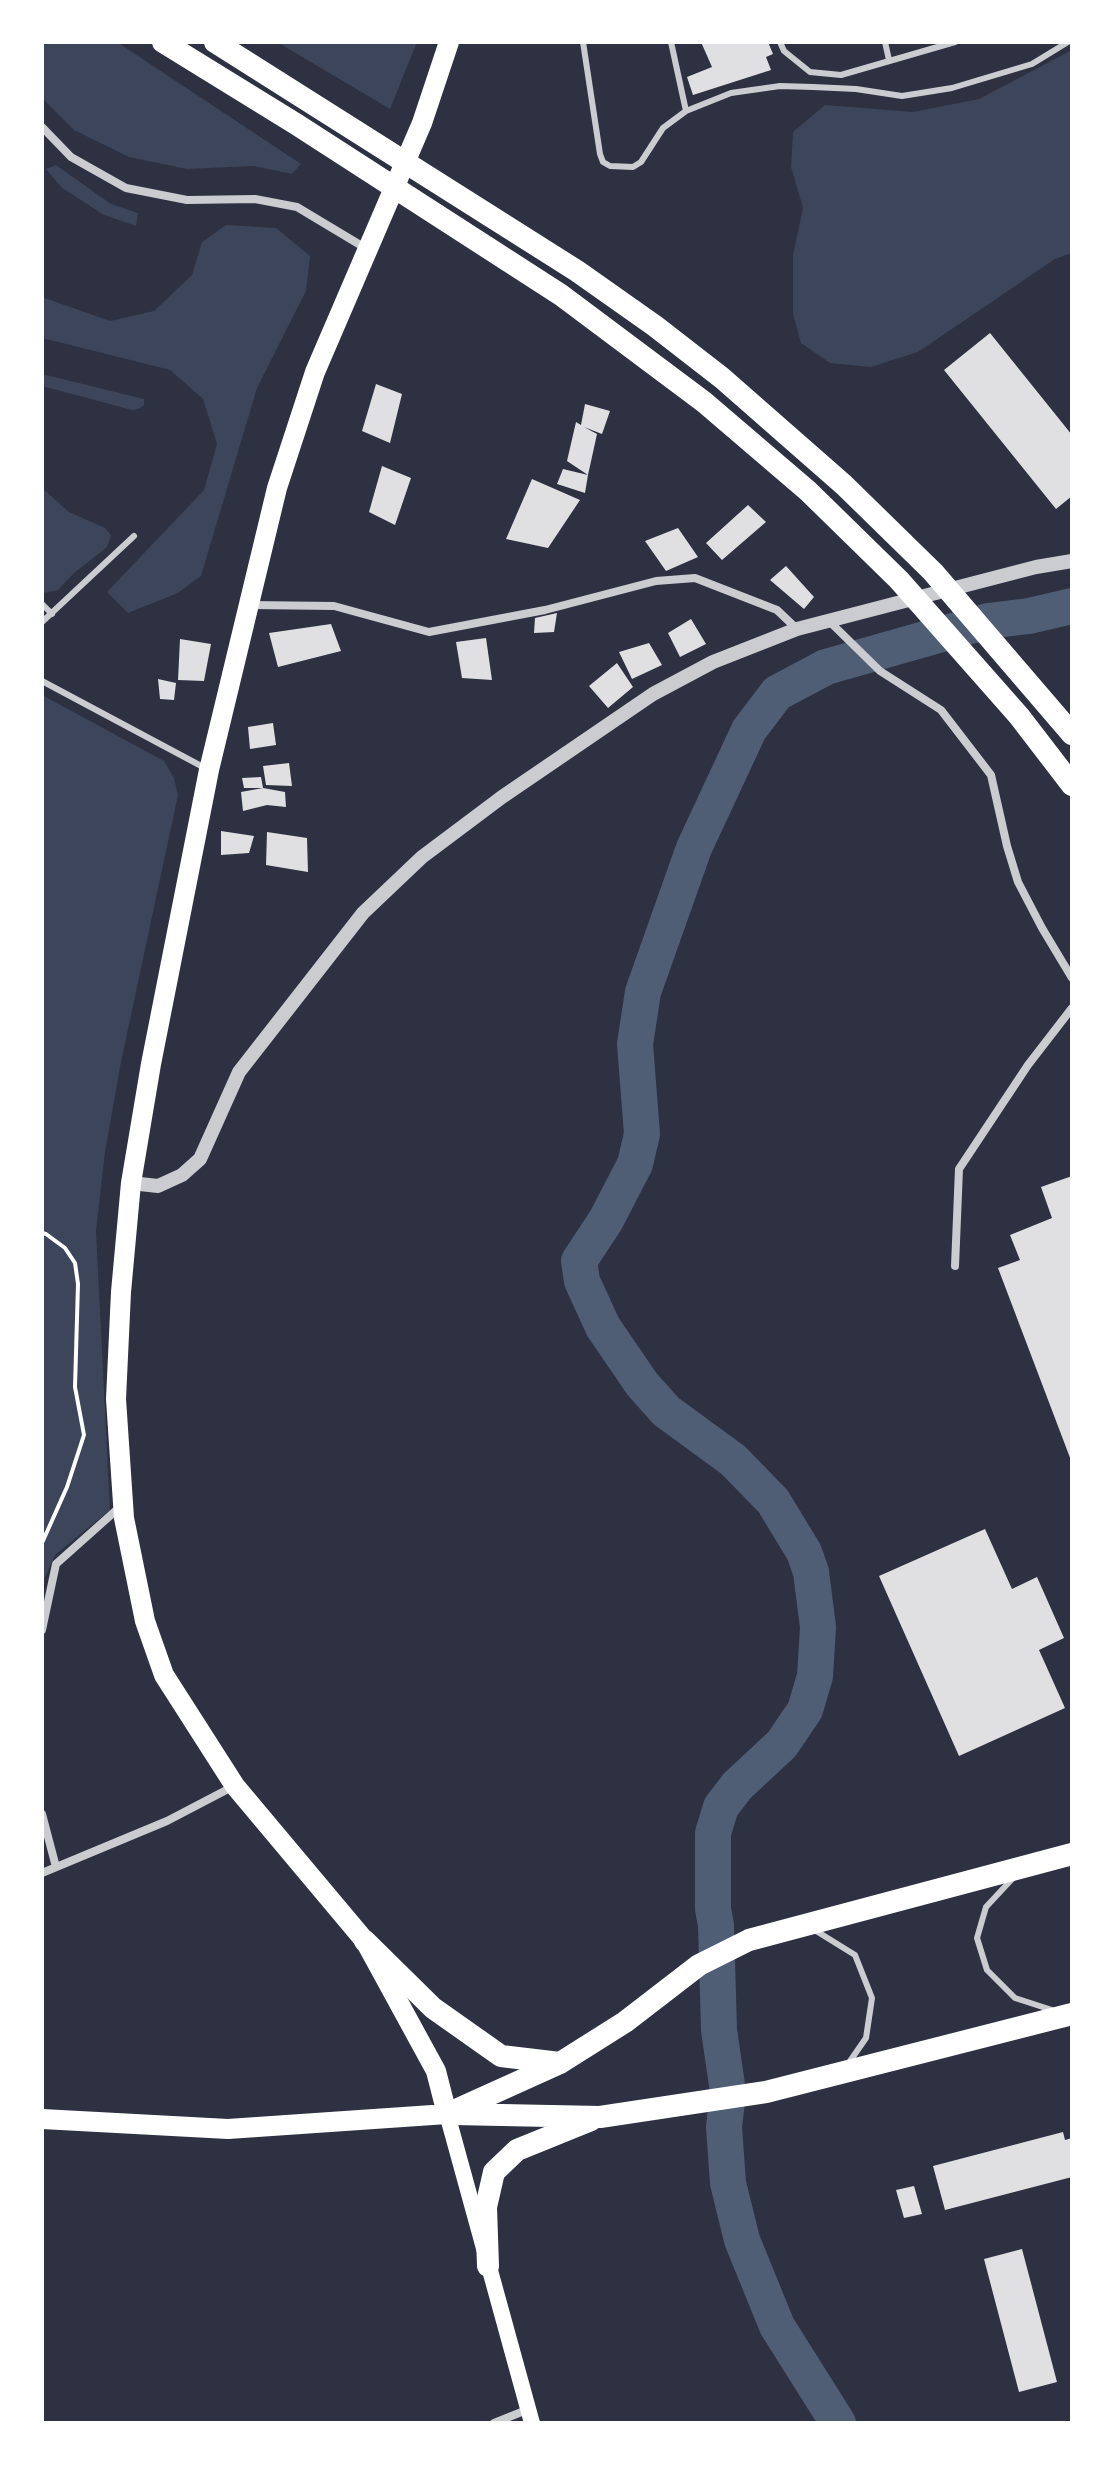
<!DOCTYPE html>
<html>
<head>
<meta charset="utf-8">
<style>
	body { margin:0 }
	#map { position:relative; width:1114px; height:2465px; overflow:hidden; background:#2d3142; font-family:Lato,sans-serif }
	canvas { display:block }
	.frame { position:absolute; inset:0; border:44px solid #fff; pointer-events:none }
</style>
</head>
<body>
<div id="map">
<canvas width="1114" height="2465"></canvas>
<div class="frame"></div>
</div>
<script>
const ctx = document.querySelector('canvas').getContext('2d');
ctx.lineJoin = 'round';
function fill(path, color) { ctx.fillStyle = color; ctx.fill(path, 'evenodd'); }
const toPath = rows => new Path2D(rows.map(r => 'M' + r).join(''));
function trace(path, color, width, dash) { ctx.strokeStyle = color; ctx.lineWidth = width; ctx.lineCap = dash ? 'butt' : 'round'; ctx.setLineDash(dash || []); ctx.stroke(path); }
fill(toPath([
	[42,42,117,42,301,164,292,174,254,166,187,169,129,157,74,130,42,98],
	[277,42,417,42,390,109],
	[1072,50,1072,253,1055,259,918,352,871,367,830,363,801,343,793,314,793,255,803,208,791,167,793,132,825,105,913,112,979,99],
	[56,165,111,204,138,213,136,226,104,215,62,188,46,169],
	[226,225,276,228,310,256,306,291,257,388,201,576,178,593,128,613,107,592,204,490,217,444,203,399,170,370,42,338,42,297,110,321,154,311,192,275,202,242],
	[42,374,144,399,144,405,139,409,132,410,42,386],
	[42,488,69,512,105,528,111,535,107,547,73,574,58,590,44,593],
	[42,695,164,761,174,778,178,795,121,1062,105,1152,96,1231,110,1510,55,1555,42,1584]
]), '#3c4559');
trace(toPath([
	[838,2423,777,2326,742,2240,728,2183,724,2127,728,2092,719,2030,716,1925,713,1909,713,1833,721,1807,737,1786,782,1744,805,1710,815,1676,818,1627,811,1572,804,1552,773,1501,733,1460,666,1411,642,1384,603,1327,582,1281,579,1261,606,1220,635,1164,642,1134,635,1044,643,992,694,848,749,730,777,693,826,667,988,621,1029,616,1072,606]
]), '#4f5d75', 36);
fill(toPath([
	[701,42,768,42,773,54,766,57,771,70,693,95,687,77,712,67],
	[990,333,1072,435,1072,496,1056,509,944,370],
	[376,384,402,394,390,443,362,431],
	[585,404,610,411,602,434,584,427,597,434,588,475,567,461,576,422,581,425],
	[382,466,411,478,395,525,369,512],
	[563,469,588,475,585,493,557,484],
	[532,479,580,500,548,548,506,539],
	[748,505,766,522,722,560,706,543],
	[678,528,698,557,666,571,645,541],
	[786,566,814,597,804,609,770,580],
	[557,613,554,632,534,633,535,618],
	[691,619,706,644,680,657,668,633],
	[331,624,341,651,278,667,269,633],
	[486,638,492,680,462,678,456,642],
	[180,639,211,644,204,681,178,680],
	[649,643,662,665,632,679,619,652],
	[617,663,633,687,608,708,589,686],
	[158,679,176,683,174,700,160,699],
	[273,723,276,745,250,749,248,727],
	[289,763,292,786,266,785,263,766],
	[261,777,263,788,244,788,242,778],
	[263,788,285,792,286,807,267,805,243,811,241,792],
	[221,831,254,836,249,853,221,855],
	[267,832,307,838,308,872,266,865],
	[1072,1176,1072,1463,998,1268,1020,1260,1010,1235,1052,1218,1041,1187],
	[985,1529,1012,1589,1037,1577,1064,1638,1039,1650,1065,1708,959,1756,879,1576],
	[1063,2132,1065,2140,1072,2138,1072,2177,945,2210,933,2166],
	[914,2186,922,2214,904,2218,896,2190],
	[1022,2249,1057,2382,1019,2392,984,2259]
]), '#e0e0e3');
trace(toPath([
	[42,1233,46,1234,65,1248,75,1263,78,1284,75,1387,84,1435,67,1487,42,1543]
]), '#fff', 4);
trace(toPath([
	[583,42,600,154,603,162,610,166,633,167,641,162,663,128,686,111,731,93,780,86,813,87,856,89,902,96,952,88,1032,64,1068,42],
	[671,42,686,111],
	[780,42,784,51,810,72,841,75,955,42],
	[885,42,889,60],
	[42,604,52,614],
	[42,622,134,536],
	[42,681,205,768],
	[1013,1878,986,1907,977,1938,987,1970,1015,1998,1052,2010],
	[813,1929,855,1955,872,1998,866,2038,848,2064]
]), '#caccd0', 6);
trace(toPath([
	[42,127,71,157,126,188,187,200,255,199,297,207,367,249],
	[251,605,334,606,429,632,545,610,656,581,695,578,777,610,797,629],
	[829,621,880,671,941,710,991,775,1007,846,1018,882,1042,928,1072,978],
	[955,1266,959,1169,1028,1065,1072,1008],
	[42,1630,56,1564,121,1506],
	[42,1814,56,1867],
	[42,1873,167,1821,234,1786],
	[494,2423,529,2409]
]), '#caccd0', 8);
trace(toPath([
	[131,1183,158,1186,182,1175,200,1159,239,1072,363,913,422,857,502,797,653,694,713,662,797,629,1036,567,1072,561]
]), '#caccd0', 14);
trace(toPath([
	[447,2114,532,2423]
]), '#fff', 16);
trace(toPath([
	[42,2119,228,2129,447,2114,436,2071,365,1941,235,1786,164,1675,145,1621,124,1518,116,1399,121,1292,131,1183,151,1064,209,770,277,488,315,372,422,123,449,42]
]), '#fff', 20);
trace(toPath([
	[163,42,296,124,561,295,704,402,808,491,899,580,1019,716,1072,785],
	[215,42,577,271,655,326,722,378,844,485,933,572,1072,734],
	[365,1941,433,2008,501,2056,560,2063],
	[447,2114,560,2063,625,2022,699,1965,749,1940,1072,1854],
	[453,2114,600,2117,766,2092,1072,2014],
	[488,2266,486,2207,494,2172,517,2150,591,2120]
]), '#fff', 22);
</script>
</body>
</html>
